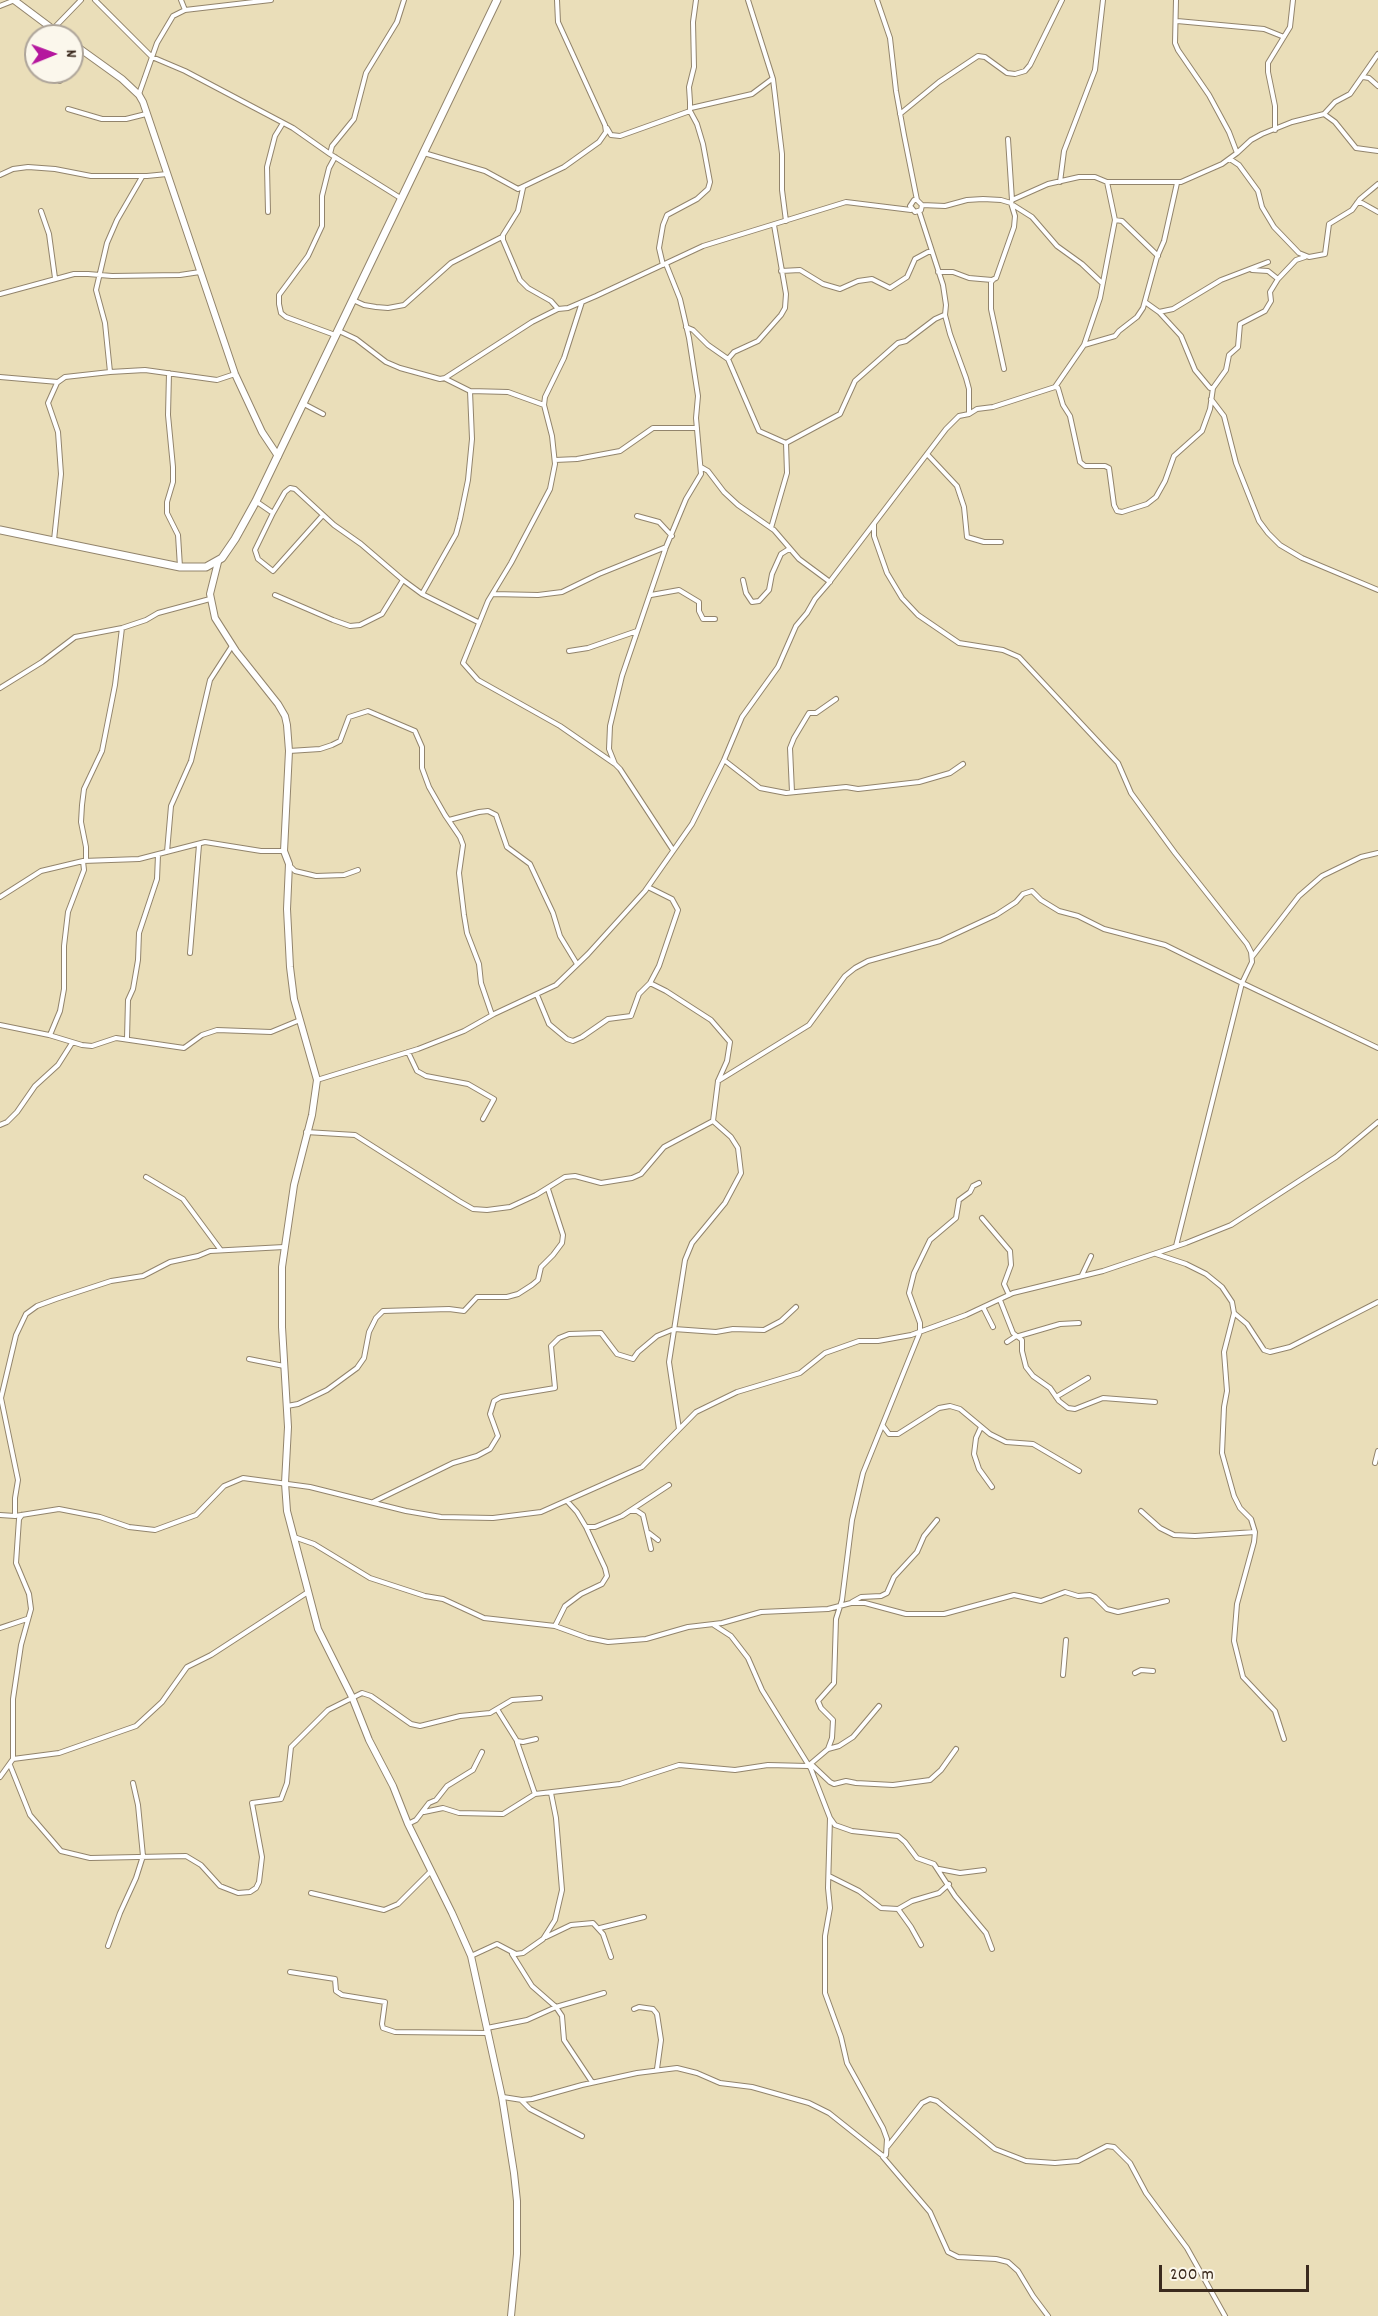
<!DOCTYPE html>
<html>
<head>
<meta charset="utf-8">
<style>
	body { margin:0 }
	#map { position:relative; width:1378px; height:2316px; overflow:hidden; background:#eadeb9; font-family:Dekko,sans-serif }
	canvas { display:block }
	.north { position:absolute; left:24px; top:24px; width:60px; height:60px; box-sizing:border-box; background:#fbf7ec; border:2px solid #aea59a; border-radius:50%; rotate:89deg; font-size:16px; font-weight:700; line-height:24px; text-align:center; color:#3b2a1e }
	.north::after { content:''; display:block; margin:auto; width:21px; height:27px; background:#b5179e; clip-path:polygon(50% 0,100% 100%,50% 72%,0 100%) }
	.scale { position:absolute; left:1159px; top:2265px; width:150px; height:27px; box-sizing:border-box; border:3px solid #3b2a1e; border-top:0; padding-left:8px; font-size:18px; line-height:21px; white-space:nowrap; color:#3b2a1e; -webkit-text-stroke:4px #fbf7ec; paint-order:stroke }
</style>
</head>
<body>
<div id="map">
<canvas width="1378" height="2316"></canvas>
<div class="north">N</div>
<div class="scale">200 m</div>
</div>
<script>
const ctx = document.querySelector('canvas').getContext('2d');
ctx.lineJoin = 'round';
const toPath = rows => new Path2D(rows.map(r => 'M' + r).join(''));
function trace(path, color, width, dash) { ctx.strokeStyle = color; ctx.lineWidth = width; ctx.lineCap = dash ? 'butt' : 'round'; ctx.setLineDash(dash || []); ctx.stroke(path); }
const street = toPath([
	[95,0,152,57,185,71,293,128,330,154],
	[181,0,185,10],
	[748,0,773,79,782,154,782,190,786,221],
	[877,0,890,38,896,91,904,135,917,200,922,205,921,210,915,212,910,206,914,200,917,200],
	[1176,0,1175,43,1178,50,1209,95,1229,132,1237,153],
	[0,6,15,0],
	[1177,21,1264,29,1284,37],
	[53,29,81,0],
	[1363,77,1369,78,1378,86],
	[60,81,61,72],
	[139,94,157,43,173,16,185,10,271,0],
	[691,108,752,94,772,79],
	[68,109,102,119,126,119,146,114],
	[900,114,939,82,978,56,985,57,1007,73,1015,74,1025,71,1030,65,1062,0],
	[1324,114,1335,122,1356,148,1378,151],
	[607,128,611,135,620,136,690,111],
	[1275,130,1275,106,1268,72,1268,63,1290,27,1293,0],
	[1008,139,1012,200],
	[424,153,485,171,518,189,564,167,599,142,606,132,605,125,558,22,557,0],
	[335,157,329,168,322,196,322,226,308,256,279,295,279,304,281,313,286,317,335,335],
	[1230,159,1239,165,1258,191,1262,207,1274,227,1299,253,1309,257,1325,254,1329,224,1352,210,1360,199,1378,184],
	[0,175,13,169,28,167,55,169,91,176,147,176,167,174],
	[1060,182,1064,151,1095,70,1103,0],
	[523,188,518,211,503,235,503,240,520,280,528,288,551,301,558,309],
	[402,199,330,154,332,146,354,119,366,73,397,22,404,0],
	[1357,203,1362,203,1378,212],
	[922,205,945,206,967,200,983,199,1001,200,1011,203,1012,200,1048,184,1079,177,1095,177,1107,182,1181,182,1222,164,1237,153,1251,140,1262,134,1292,122,1324,114,1335,102,1350,94,1378,54],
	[1013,205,1032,217,1057,246,1082,264,1101,282],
	[41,211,49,234,55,278],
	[268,212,267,167,275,136,283,123],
	[1115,220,1122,221,1158,256],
	[663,265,659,248,663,225,667,215,697,199,708,189,710,182,703,144,697,124,690,111,690,102,689,87,694,67,693,22,696,0],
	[1252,270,1268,271,1278,279],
	[781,271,800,270,823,284,840,289,858,281,872,279,890,288,907,277,915,259,928,252,932,252],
	[938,272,953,272,969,278,992,280,996,278,1014,227,1015,216,1011,203],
	[993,280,991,282,991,309,1004,369],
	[0,294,74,274,88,274,112,276,180,275,200,272],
	[353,300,364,305,376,307,388,308,404,305,451,263,502,237],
	[582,302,564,358,545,397,544,405,552,436,555,464,550,489,511,563,488,601,463,663,478,680,560,726,615,764,620,769,673,850],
	[1145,302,1159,312,1173,309,1221,280,1268,262],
	[1159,312,1181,336,1195,370,1210,388,1213,388,1226,370,1229,355,1238,347,1240,324,1265,311,1271,301,1270,292,1278,279,1296,260,1305,257],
	[686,327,693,330,708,345,728,359,734,352,758,341,781,315,785,308,786,294,774,225],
	[339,331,356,339,386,362,400,368,440,379,445,378,532,322,558,309,568,308,596,296,703,246,846,202,911,210],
	[1084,345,1115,336,1119,331,1137,317,1143,308,1157,257,1164,241,1177,183],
	[728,359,759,431,786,443,840,414,855,381,898,343,906,341,935,319,944,315],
	[110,372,145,370,217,380,235,374],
	[169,373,168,415,173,467,173,482,167,502,167,513,178,535,180,567],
	[0,377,58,382,65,377,110,372,105,323,96,290,107,243,117,220,142,177],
	[446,379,470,391,508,392,544,405],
	[1055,387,1058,388,1063,405,1070,416,1080,462,1085,466,1105,466,1109,468,1114,505,1117,511,1122,512,1147,504,1156,497,1165,481,1174,456,1202,431,1210,409,1213,388],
	[470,391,472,439,468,480,460,519,456,534,422,594,478,622],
	[1211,399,1224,416,1236,463,1259,521,1268,533,1280,545,1302,558,1378,590],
	[304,404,323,414],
	[969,414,977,409,993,407,1055,387,1084,345,1100,298,1115,220,1107,182],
	[927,454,957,486,964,507,967,537,984,542,1001,542],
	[555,460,577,459,620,451,653,428,697,428],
	[701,467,708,471,724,492,738,505,774,530,799,559,830,582],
	[257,502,273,513,285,492,290,488,295,489,334,525,361,544,403,580,422,594],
	[273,513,255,550,258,559,273,571,323,515],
	[637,516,659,522,672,536],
	[874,524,874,536,887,573,902,598,918,615,959,643,1003,650,1019,657,1118,763,1131,793,1175,853,1247,944,1251,952,1252,962,1242,983,1378,1048],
	[771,528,787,473,786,443],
	[54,540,61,474,58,432,48,403,57,383],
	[743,580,746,593,752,602,759,601,769,590,772,574,781,554,789,549],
	[493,594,538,595,562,592,599,574,666,547],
	[275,595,333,620,350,626,360,625,382,614,403,580],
	[651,595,679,590,699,602,699,611,703,619,715,619],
	[569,651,588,648,637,631],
	[0,688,42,662,75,637,122,628,146,620,158,613,210,599],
	[289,751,320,749,332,745,340,741,349,717,368,711,415,731,422,747,422,768,429,787,445,815,460,837,463,845,459,873,464,915,467,933,479,964,481,983,492,1015],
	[724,760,760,788,786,793,846,787,858,789,919,782,950,773,963,764],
	[615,764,609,749,610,726,622,676,666,547,686,499,701,474,696,418,698,396,689,338,680,299,666,264],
	[792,792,790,748,794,738,809,713,816,713,836,699],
	[449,820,479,812,488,811,496,815,507,847,530,864,553,913,560,936,577,964],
	[167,852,171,806,191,761,210,680,232,646],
	[86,861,86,847,81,822,82,805,84,789,102,751,115,685,122,628],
	[289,865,295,871,316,876,344,875,358,870],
	[0,897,41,871,83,861,139,859,205,842,261,851,283,851],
	[190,953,199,845],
	[1252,957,1299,896,1322,876,1361,857,1378,853],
	[650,983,666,991,711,1020,730,1042,727,1061,718,1081,713,1121],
	[537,995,549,1024,567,1039,573,1041,582,1037,608,1019,631,1016,639,994,650,983,659,966,678,910,672,899,648,887],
	[0,1025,49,1035,82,1045,92,1046,116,1038,184,1048,202,1035,217,1030,271,1032,300,1020],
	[50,1035,60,1011,64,989,64,946,68,912,84,870,83,861],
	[127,1038,128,1000,133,989,138,960,139,933,157,879,158,855],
	[408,1052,417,1071,426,1076,468,1084,494,1099,483,1119],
	[317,1080,418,1049,464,1031,494,1014,556,985,588,954,645,891,692,824,724,760,742,717,778,667,796,626,807,613,815,599,828,584,946,429,959,416,969,414,969,389,966,378,950,334,945,315,946,305,943,285,919,211],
	[718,1081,809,1025,845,976,855,968,868,961,940,941,996,915,1016,902,1023,894,1032,891,1041,900,1059,911,1078,916,1104,929,1165,945,1242,983,1176,1246],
	[0,1125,7,1122,17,1112,35,1086,58,1065,72,1043],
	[306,1132,355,1135,459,1201,473,1209,487,1210,510,1207,536,1195,565,1177,575,1176,601,1183,632,1178,641,1174,664,1147,713,1121],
	[146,1177,183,1199,220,1249],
	[982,1218,1010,1251,1011,1265,1004,1284,1009,1295],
	[1156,1254,1186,1264,1206,1274,1222,1287,1232,1302,1234,1313,1224,1352,1227,1391,1224,1407,1222,1453,1234,1496,1240,1508,1251,1519,1255,1532,1254,1542,1237,1604,1234,1641,1243,1677,1275,1711,1284,1739],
	[1082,1275,1091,1256],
	[1000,1300,1013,1333,1022,1340,1022,1351,1026,1367,1033,1376,1050,1388,1059,1401,1068,1408,1075,1409,1103,1398,1155,1402],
	[983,1307,993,1327],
	[1234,1313,1247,1324,1264,1350,1270,1352,1290,1347,1378,1302],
	[1019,1336,1060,1324,1079,1323],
	[1007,1342,1016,1336],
	[249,1359,284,1366],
	[1056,1397,1088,1378],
	[287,1406,298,1404,327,1390,357,1368,364,1358,369,1332,376,1318,383,1311,449,1309,464,1311,477,1297,507,1297,518,1294,532,1285,538,1280,541,1267,553,1255,562,1243,563,1235,548,1189],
	[883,1426,889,1434,898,1434,939,1408,950,1406,960,1409,990,1434,1006,1442,1033,1444,1079,1471],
	[981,1427,976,1438,974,1454,979,1469,992,1487],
	[679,1429,669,1362,685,1260,692,1243,725,1203,741,1173,738,1148,731,1137,713,1121],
	[1375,1463,1378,1451],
	[373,1502,453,1463,477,1456,490,1449,498,1436,490,1414,494,1401,501,1397,555,1388,551,1346,559,1338,569,1334,601,1333,617,1354,633,1359,638,1352,657,1336,674,1329,716,1332,733,1329,764,1330,781,1321,796,1307],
	[630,1511,637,1511,643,1515,651,1549],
	[1141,1511,1160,1528,1174,1535,1195,1536,1255,1532],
	[0,1515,15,1516,59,1509,100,1517,129,1527,155,1530,196,1515,224,1486,243,1478,310,1487,406,1511,441,1517,493,1518,541,1512,642,1467,696,1412,737,1392,800,1373,825,1353,859,1341,878,1341,911,1335,966,1315,1013,1293,1103,1271,1186,1243,1231,1225,1336,1157,1378,1122],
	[15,1516,15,1498,18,1480,1,1398,16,1335,26,1314,37,1306,56,1299,111,1281,143,1276,170,1262,198,1256,210,1251,284,1247],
	[586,1527,595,1527,622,1516,669,1485],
	[649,1533,658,1540],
	[294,1537,314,1544,370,1578,425,1596,443,1599,484,1618,555,1626,588,1638,608,1642,646,1639,688,1627,722,1623,761,1612,828,1609,851,1603,865,1603,906,1614,944,1614,1014,1595,1041,1601,1065,1592,1078,1596,1090,1595,1095,1597,1107,1609,1118,1612,1167,1601],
	[842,1600,852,1520,863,1473,920,1332,920,1323,909,1293,914,1273,930,1240,956,1218,959,1200,970,1192,973,1186,979,1183],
	[852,1602,861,1597,881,1596,887,1593,894,1577,917,1552,924,1536,937,1520],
	[555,1626,565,1606,581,1594,602,1584,607,1576,605,1568,586,1527,577,1512,567,1501],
	[0,1628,27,1619],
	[1135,1673,1141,1670,1153,1671],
	[1063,1675,1066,1640],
	[497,1709,517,1741,523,1742,536,1739],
	[517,1742,535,1794],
	[828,1749,839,1746,853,1737,879,1706],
	[13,1759,59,1753,136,1726,162,1702,187,1667,211,1655,308,1592],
	[811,1764,830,1782,834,1784,846,1781,856,1783,893,1785,930,1780,941,1770,956,1749],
	[10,1765,30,1815,61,1851,90,1858,186,1856,201,1865,220,1886,238,1893,250,1892,256,1888,259,1882,262,1857,252,1803,281,1799,287,1783,291,1747,328,1710,362,1693,371,1696,411,1724,420,1726,460,1716,490,1713,512,1700,540,1698],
	[0,1777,13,1759,13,1699,21,1645,31,1609,29,1594,16,1563,19,1519,22,1515],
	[424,1812,443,1808,459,1813,503,1814,535,1794,620,1784,679,1765,735,1770,768,1765,808,1766,828,1749,832,1738,833,1720,821,1708,818,1701,834,1683,836,1619,842,1600],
	[830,1818,835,1825,852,1831,898,1836,905,1842,917,1858,934,1864,955,1896,986,1933,992,1949],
	[408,1824,416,1820,429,1803,436,1800,447,1786,473,1770,482,1752],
	[939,1869,960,1873,984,1870],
	[829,1876,859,1891,881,1908,898,1909,911,1927,921,1945],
	[311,1893,384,1910,398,1904,431,1871],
	[898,1909,912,1901,939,1893,949,1884],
	[600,1928,644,1917],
	[546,1937,571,1925,593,1923,603,1934,611,1957],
	[108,1946,120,1913,136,1878,143,1856,138,1805,133,1783],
	[512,1954,532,1986,556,2007,562,2016,564,2040,592,2082],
	[471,1956,497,1944,516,1954,523,1953,543,1939,555,1920,562,1890,556,1818,551,1793],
	[290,1972,335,1979,336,1991,342,1995,385,2002,382,2024,383,2028,395,2032,487,2033],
	[634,2009,639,2007,653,2009,657,2014,661,2040,657,2069],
	[487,2028,527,2020,556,2007,604,1993],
	[503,2097,522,2100,532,2099,582,2085,637,2073,677,2068,697,2073,720,2083,752,2087,809,2103,829,2113,883,2156,886,2155,887,2139,883,2128,847,2063,841,2037,825,1993,825,1936,830,1908,828,1888,830,1818,811,1769,762,1690,748,1658,731,1636,714,1625],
	[522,2101,530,2109,582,2136],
	[888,2146,922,2103,930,2099,937,2101,995,2149,1026,2161,1055,2163,1078,2161,1107,2146,1114,2147,1130,2163,1146,2193,1187,2248,1225,2316],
	[883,2157,930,2212,948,2252,958,2257,996,2259,1008,2262,1018,2271,1033,2296,1048,2316]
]);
const secondary = toPath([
	[14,0,62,36],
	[72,43,122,79,139,95,143,102,235,374,262,432,278,456],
	[218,562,210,594,215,618,236,651,278,704,285,716,287,725,289,751,284,851,289,864,287,909,290,967,294,999,317,1080,312,1115,294,1185,282,1267,282,1327,288,1427,285,1483,287,1511,318,1629,352,1697,369,1740,393,1786,408,1824,452,1913,471,1956,502,2097,514,2173,517,2201,517,2254,511,2316]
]);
const primary = toPath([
	[0,530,180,567,206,567,222,558,235,539,256,501,497,0]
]);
trace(street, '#92846c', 6);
trace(secondary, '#92846c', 8);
trace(primary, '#92846c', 9);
trace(street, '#fff', 4);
trace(secondary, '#fff', 6);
trace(primary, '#fff', 7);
</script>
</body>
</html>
